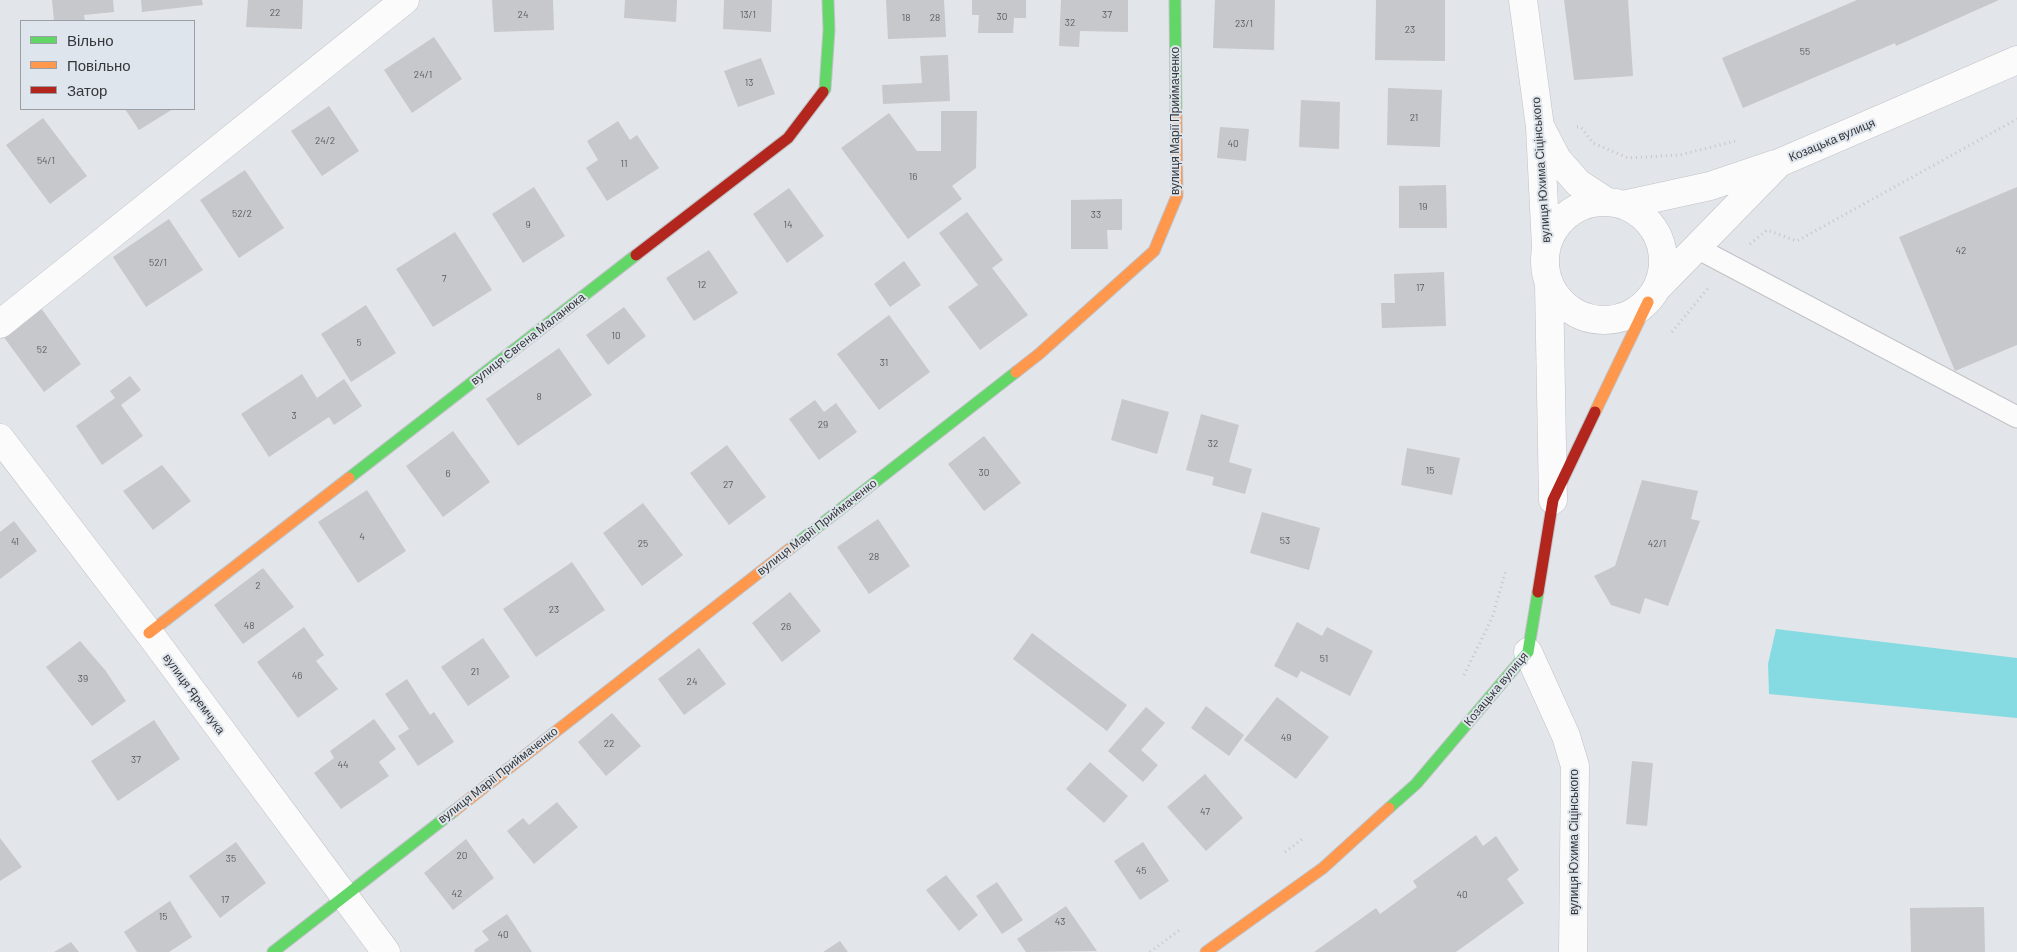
<!DOCTYPE html>
<html>
<head>
<meta charset="utf-8">
<style>
	body { margin:0 }
	#map { position:relative; width:2017px; height:952px; overflow:hidden; background:#e2e5e9; font-family:Barlow,sans-serif }
	canvas { display:block }
	.legend { position:absolute; left:20px; top:20px; width:175px; height:90px; box-sizing:border-box; background:#dfe5ec; border:1px solid #9b9fa5; margin:0; padding:6px 9px; list-style:none; font-size:15px; color:#35373a }
	.legend li { display:flex; align-items:center; gap:10px; height:25px }
	.legend b { width:25px; border:1px solid #9b9fa5 }
</style>
</head>
<body>
<div id="map">
<canvas width="2017" height="952"></canvas>
<ul class="legend">
<li><b style="height:6px;background:#63d668"></b>Вільно</li>
<li><b style="height:6px;background:#ff974d"></b>Повільно</li>
<li><b style="height:6px;background:#b3261e"></b>Затор</li>
</ul>
</div>
<script>
const ctx = document.querySelector('canvas').getContext('2d');
ctx.lineJoin = 'round';
function fill(path, color) { ctx.fillStyle = color; ctx.fill(path, 'evenodd'); }
const toPath = rows => new Path2D(rows.map(r => 'M' + r).join(''));
function trace(path, color, width, dash) { ctx.strokeStyle = color; ctx.lineWidth = width; ctx.lineCap = dash ? 'butt' : 'round'; ctx.setLineDash(dash || []); ctx.stroke(path); }
function label(font, color, halo, rows, align = 'center') {
  ctx.font = font + ' Barlow,sans-serif'; ctx.lineWidth = 4; ctx.setLineDash([]); ctx.textBaseline = 'middle'; ctx.strokeStyle = halo; ctx.fillStyle = color; for (const [text, x, y, turn = 0] of rows) {
    ctx.save(); ctx.translate(x, y); ctx.rotate((+turn || 0) * Math.PI / 180); ctx.textAlign = isNaN(turn) ? turn : align; if (halo) ctx.strokeText(text, 0, 0); ctx.fillText(text, 0, 0); ctx.restore();
  }
}
fill(toPath([
	[1776,629,2017,658,2017,718,1769,694,1768,664]
]), '#86dbe2');
fill(toPath([
	[52,0,113,0,114,12,84,15,85,21,54,21],
	[141,0,202,0,203,5,142,12],
	[248,0,303,0,302,29,246,27],
	[492,0,553,0,554,30,494,32],
	[625,0,677,0,676,22,624,18],
	[724,0,772,0,771,32,723,29],
	[886,0,944,0,946,37,888,39],
	[972,0,1026,0,1026,18,1014,18,1013,33,978,33,979,15,972,15],
	[1061,0,1128,0,1128,32,1080,31,1079,47,1059,46],
	[1215,0,1275,0,1274,50,1213,48],
	[1376,0,1445,0,1445,61,1375,60],
	[1564,0,1628,0,1633,76,1574,80],
	[1857,0,1999,0,1896,46,1895,43,1743,108,1722,58],
	[434,37,462,79,412,113,384,70],
	[948,55,950,101,883,104,882,85,922,83,920,56],
	[761,58,775,94,738,107,724,71],
	[1388,88,1442,90,1440,147,1387,145],
	[1301,100,1340,102,1339,149,1299,147],
	[329,106,359,151,322,176,291,131],
	[125,109,173,109,139,130],
	[941,111,977,111,976,168,952,186,962,199,908,239,841,148,889,113,917,151,941,151],
	[43,118,87,176,50,204,6,145],
	[618,121,630,140,637,135,659,168,607,201,586,168,598,160,587,141],
	[1220,127,1249,129,1246,161,1217,158],
	[245,170,284,228,239,258,200,200],
	[1446,185,1447,228,1399,228,1399,186],
	[534,187,565,236,523,263,492,214],
	[2017,187,2017,345,1955,371,1899,237],
	[789,188,824,236,787,263,753,214],
	[1122,199,1122,230,1107,230,1108,249,1071,249,1071,200],
	[967,212,1003,260,992,268,1028,315,980,350,948,307,978,285,939,233],
	[169,219,203,270,146,307,113,257],
	[455,232,492,290,433,327,396,269],
	[709,250,738,293,694,321,666,278],
	[904,261,921,285,890,307,874,284],
	[1444,272,1446,326,1382,328,1381,303,1395,303,1394,274],
	[366,305,396,353,351,382,321,334],
	[624,307,646,336,608,365,586,335],
	[41,308,81,364,44,392,3,336],
	[889,315,930,372,879,410,837,354],
	[559,348,592,395,518,446,486,399],
	[302,374,317,398,344,379,362,406,334,425,329,417,269,457,241,414],
	[130,376,141,390,121,405,143,436,102,465,76,426,115,398,110,391],
	[1122,399,1169,412,1157,454,1111,440],
	[815,400,824,412,836,403,857,432,819,460,789,419],
	[1201,414,1239,425,1229,462,1252,469,1245,494,1212,485,1214,477,1186,470],
	[453,431,490,482,443,517,406,466],
	[984,436,1021,483,984,511,948,464],
	[727,445,766,497,729,525,690,473],
	[1407,448,1460,458,1452,495,1401,485],
	[162,465,191,501,153,530,123,491],
	[1642,480,1698,491,1691,519,1700,521,1668,606,1645,598,1640,614,1611,605,1594,576,1615,566],
	[367,490,406,551,358,583,318,522],
	[643,503,683,555,642,586,603,533],
	[1262,512,1320,528,1309,570,1250,553],
	[878,519,910,566,869,594,837,547],
	[14,521,37,551,0,579,0,532],
	[572,562,605,610,536,657,503,609],
	[263,568,294,607,243,644,214,605],
	[790,592,821,631,782,662,752,623],
	[1297,622,1322,636,1327,627,1373,651,1350,696,1301,671,1297,678,1274,666],
	[304,627,324,655,316,661,338,689,298,718,257,662],
	[1032,633,1127,705,1107,731,1013,659],
	[483,638,510,677,468,706,441,667],
	[80,641,105,670,126,701,92,726,46,667],
	[699,648,726,684,684,715,658,679],
	[407,679,430,715,434,712,454,742,418,766,398,736,409,729,385,694],
	[1277,697,1329,737,1296,779,1244,740],
	[1206,706,1244,735,1229,756,1191,728],
	[1146,707,1165,723,1141,750,1158,765,1143,782,1108,751],
	[612,713,641,746,606,776,578,742],
	[374,719,396,749,379,762,389,776,341,809,314,773,334,758,330,751],
	[154,720,180,759,118,801,91,761],
	[1632,761,1653,763,1647,826,1626,824],
	[1090,762,1128,796,1104,823,1066,789],
	[1205,774,1243,818,1206,851,1167,807],
	[557,802,578,827,534,864,507,831,523,818,529,825],
	[1476,835,1483,846,1496,836,1519,870,1507,879,1524,903,1456,952,1314,952,1376,908,1380,914,1417,887,1413,881],
	[0,838,22,867,0,881],
	[466,839,494,878,453,910,424,873],
	[236,842,266,883,220,918,189,876],
	[1143,842,1169,881,1140,900,1114,861],
	[946,875,978,915,959,931,926,890],
	[997,882,1023,920,1002,934,976,896],
	[170,901,192,937,169,952,137,952,124,932],
	[1066,906,1097,951,1026,952,1017,939],
	[1984,907,1985,952,1911,952,1910,908],
	[507,914,532,952,475,952,474,950,489,940,482,931],
	[840,941,848,952,823,952],
	[71,942,79,952,54,952]
]), '#c6c8cc');
const lane = toPath([
	[1697,248,2017,417]
]);
const street = toPath([
	[1523,0,1540,127,1546,247],
	[1542,130,1557,159,1578,183,1607,202],
	'1545 261a59 59 0 1 1 118 0a59 59 0 1 1-118 0Z',
	[1623,205,1710,186,1775,164],
	[1549,284,1553,500],
	[1657,288,1779,163,2017,60],
	[0,324,405,0],
	[0,438,149,633,386,952],
	[1528,652,1566,736,1575,766,1573,952]
]);
const fast = toPath([
	[1175,0,1176,111],
	[823,92,825,89,829,30,828,0],
	[349,478,636,255],
	[792,547,1016,372],
	[1389,808,1416,784,1528,652,1538,592],
	[273,952,454,811]
]);
const slow = toPath([
	[1016,372,1039,354,1154,251,1177,196,1176,111],
	[1595,412,1648,302],
	[149,633,349,478],
	[454,811,792,547],
	[1206,952,1323,868,1389,808]
]);
const jam = toPath([
	[636,255,788,138,823,92],
	[1538,592,1553,500,1595,412]
]);
trace(lane, '#c0c2c6', 23);
trace(street, '#c0c2c6', 29);
trace(fast, '#c0c2c6', 13);
trace(slow, '#c0c2c6', 13);
trace(jam, '#c0c2c6', 13);
trace(toPath([
	[1577,127,1581,127,1593,143,1628,158,1680,155,1735,141],
	[1750,244,1767,230,1797,241,2017,119],
	[1672,332,1709,287],
	[1464,675,1492,618,1506,570],
	[1285,852,1304,838],
	[1150,952,1181,929]
]), '#c4c6c7', 3, [1, 4]);
trace(lane, '#fbfbfc', 21);
trace(street, '#fbfbfc', 28);
trace(fast, '#63d668', 11);
trace(slow, '#ff974d', 11);
trace(jam, '#b3261e', 11);
label('10px', '#595b5e', null, [
	["22",275,13],
	["24",523,15],
	["13/1",748,15],
	["37",1107,15],
	["30",1002,17],
	["18",906,18],
	["28",935,18],
	["32",1070,23],
	["23/1",1244,24],
	["23",1410,30],
	["55",1805,52],
	["24/1",423,75],
	["13",749,83],
	["21",1414,118],
	["24/2",325,141],
	["40",1233,144],
	["54/1",46,161],
	["11",624,164],
	["16",913,177],
	["19",1423,207],
	["52/2",242,214],
	["33",1096,215],
	["9",528,225],
	["14",788,225],
	["42",1961,251],
	["52/1",158,263],
	["7",444,279],
	["12",702,285],
	["17",1420,288],
	["10",616,336],
	["5",359,343],
	["52",42,350],
	["31",884,363],
	["8",539,397],
	["3",294,416],
	["29",823,425],
	["32",1213,444],
	["15",1430,471],
	["30",984,473],
	["6",448,474],
	["27",728,485],
	["4",362,537],
	["53",1285,541],
	["41",15,542],
	["25",643,544],
	["42/1",1657,544],
	["28",874,557],
	["2",258,586],
	["23",554,610],
	["48",249,626],
	["26",786,627],
	["51",1324,659],
	["21",475,672],
	["46",297,676],
	["39",83,679],
	["24",692,682],
	["49",1286,738],
	["22",609,744],
	["37",136,760],
	["44",343,765],
	["47",1205,812],
	["20",462,856],
	["35",231,859],
	["45",1141,871],
	["42",457,894],
	["40",1462,895],
	["17",225,900],
	["15",163,917],
	["43",1060,922],
	["40",503,935]
]);
label('12px', '#35373a', '#dfe5ec', [
	["вулиця Марії Приймаченко",1175,121,-90],
	["Козацька вулиця",1832,140,-23],
	["вулиця Юхима Сіцінського",1541,170,-94],
	["вулиця Євгена Маланюка",528,339,-38],
	["вулиця Марії Приймаченко",817,527,-38],
	["Козацька вулиця",1496,689,-50],
	["вулиця Яремчука",194,694,54],
	["вулиця Марії Приймаченко",498,775,-38],
	["вулиця Юхима Сіцінського",1574,842,-90]
]);
</script>
</body>
</html>
